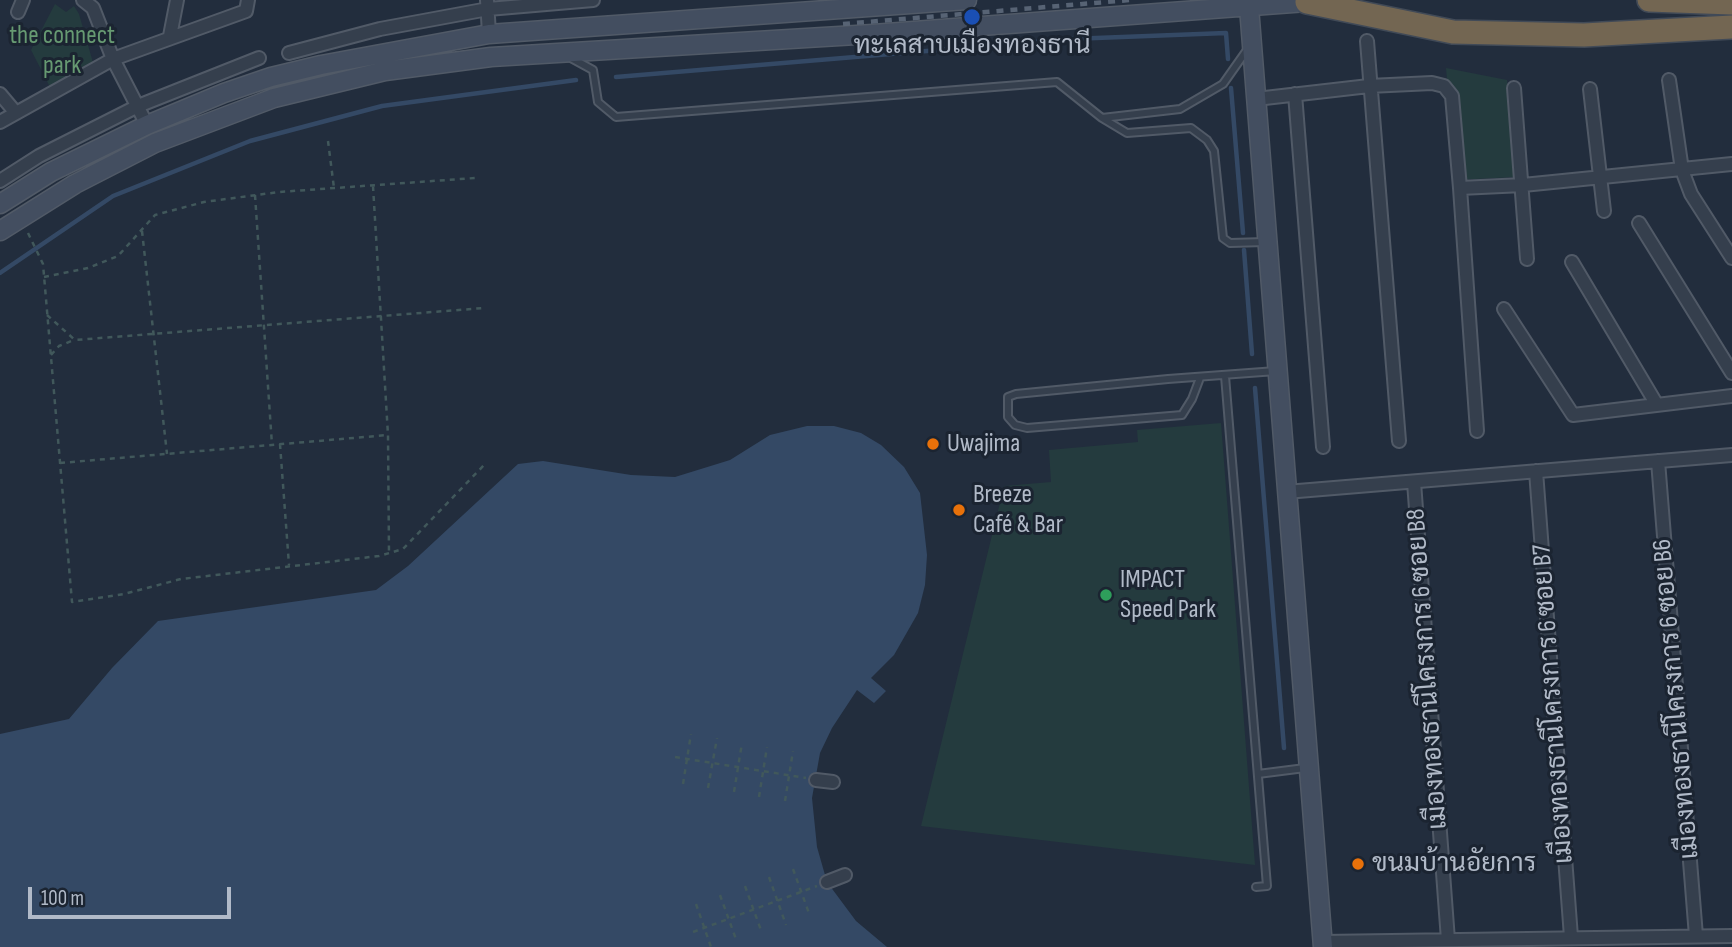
<!DOCTYPE html>
<html>
<head>
<meta charset="utf-8">
<style>
	body { margin:0 }
	#map { position:relative; width:1732px; height:947px; overflow:hidden; background:#222d3d; font-family:"Sofia Sans Condensed",sans-serif }
	canvas { display:block }
	.scale { position:absolute; left:28px; top:887px; width:203px; height:32px; box-sizing:border-box; border:4px solid #b1bac8; border-top:0; padding-left:9px; font-size:21px; line-height:24px; white-space:nowrap; color:#b1bac8; -webkit-text-stroke:5px #1b2431; paint-order:stroke }
</style>
</head>
<body>
<div id="map">
<canvas width="1732" height="947"></canvas>
<div class="scale">100 m</div>
</div>
<script>
const ctx = document.querySelector('canvas').getContext('2d');
ctx.lineJoin = 'round';
function fill(path, color) { ctx.fillStyle = color; ctx.fill(path, 'evenodd'); }
const toPath = rows => new Path2D(rows.map(r => 'M' + r).join(''));
function trace(path, color, width, dash) { ctx.strokeStyle = color; ctx.lineWidth = width; ctx.lineCap = dash ? 'butt' : 'round'; ctx.setLineDash(dash || []); ctx.stroke(path); }
function label(font, color, halo, rows, align = 'center') {
  ctx.font = font + ' "Sofia Sans Condensed",Sarabun,sans-serif'; ctx.lineWidth = 6; ctx.setLineDash([]); ctx.textBaseline = 'middle'; ctx.strokeStyle = halo; ctx.fillStyle = color; for (const [text, x, y, turn = 0] of rows) {
    ctx.save(); ctx.translate(x, y); ctx.rotate((+turn || 0) * Math.PI / 180); ctx.textAlign = isNaN(turn) ? turn : align; if (halo) ctx.strokeText(text, 0, 0); ctx.fillText(text, 0, 0); ctx.restore();
  }
}
fill(toPath([
	[55,4,66,12,74,6,79,14,94,66,51,89,31,50],
	[1446,68,1507,80,1516,177,1456,180],
	[1221,423,1255,865,921,826,1004,486,1051,482,1049,450,1138,442,1137,430]
]), '#243b3e');
fill(toPath([
	[807,426,834,426,861,433,881,445,904,467,920,493,927,555,925,585,918,613,894,655,871,678,886,691,874,703,857,690,832,728,820,753,812,798,817,847,827,882,856,921,887,947,0,947,0,734,69,719,112,668,158,621,376,590,408,566,518,464,543,461,631,475,675,477,730,460,770,435]
]), '#344965');
trace(toPath([
	[616,77,1070,39,1226,33,1228,59],
	[1231,88,1243,233],
	[1244,250,1252,354],
	[0,273,113,196,250,141,382,106,576,80],
	[1255,388,1284,748]
]), '#344965', 4.5);
const lane = toPath([
	[571,58,593,70,598,102,616,117,1057,82,1102,118,1180,109,1223,84,1247,50],
	[1102,118,1127,133,1191,128,1207,140,1214,151,1223,238,1230,243,1265,242],
	[1225,376,1267,886,1256,887],
	[1200,378,1192,399,1182,415,1027,428,1015,425,1008,417,1008,397,1016,394,1168,379,1276,371],
	[1258,774,1305,768]
]);
const street = toPath([
	[83,0,93,8,113,59,147,125],
	[487,0,489,34],
	[18,12,23,0],
	[170,36,177,0],
	[1367,41,1399,441],
	[289,53,380,29,488,9,593,0],
	[1669,80,1682,170,1691,194,1732,258],
	[1514,88,1527,259],
	[1590,89,1604,211],
	[0,94,16,113],
	[1295,94,1323,447],
	[1256,99,1369,86,1432,83,1444,86,1452,96,1460,188,1523,185,1732,164],
	[0,122,113,59,246,11,248,0],
	[0,181,39,156,138,106,259,58],
	[1460,188,1477,431],
	[1639,223,1732,373],
	[1572,262,1657,405],
	[1504,309,1573,415,1732,396],
	[1658,461,1696,936],
	[1536,471,1571,937],
	[1414,482,1448,940],
	[1286,492,1732,455],
	[816,780,833,782],
	[827,882,845,875],
	[1323,942,1732,936]
]);
const secondary = toPath([
	[1249,7,1323,947],
	[0,204,51,172,147,125,224,93,271,77,321,65,489,34,967,0],
	[0,231,75,184,155,143,274,98,385,71,491,57,873,34,1320,1]
]);
const highway = toPath([
	[1649,0,1732,3],
	[1307,2,1453,32,1584,35,1732,27]
]);
trace(lane, '#515a67', 10);
trace(street, '#515a67', 16);
trace(secondary, '#515a67', 21);
trace(highway, '#414a57', 26);
trace(toPath([
	[328,141,334,188],
	[373,186,388,435,389,553],
	[255,195,272,445],
	[142,231,167,454],
	[28,233,43,264,72,602,124,594,181,579,379,556,403,549,486,463],
	[44,277,88,268,118,256,155,215,204,202,279,192,475,178],
	[47,315,75,340,484,308],
	[51,355,59,346,74,340],
	[280,444,289,565],
	[60,463,388,435],
	[675,757,806,778],
	[683,784,691,734],
	[708,788,717,738],
	[734,792,742,743],
	[759,797,767,747],
	[785,801,793,751],
	[793,869,810,916],
	[769,877,786,925],
	[745,886,762,933],
	[720,895,737,942],
	[696,904,711,947],
	[693,932,817,886]
]), '#41585b', 2.5, [5, 5]);
trace(lane, '#353f4d', 6);
trace(street, '#353f4d', 12);
trace(secondary, '#434e60', 18);
trace(highway, '#736652', 23);
trace(toPath([
	[843,24,1130,0]
]), '#576374', 4.5, [7, 7]);
for (const [x, y, r, color] of [
	[972,17,9,"#1a4fb4"],
	[933,444,7,"#e8710a"],
	[959,510,7,"#e8710a"],
	[1106,595,7,"#2e9e5b"],
	[1358,864,7,"#e8710a"]
]) { const dot = new Path2D(); dot.arc(x, y, r, 0, 2 * Math.PI); ctx.fillStyle = color; ctx.fill(dot); trace(dot, '#1b2431', 2.5); }
label('26px', '#679a72', '#1b2431', [
	["the connect",62,36],
	["park",62,66]
]);
label('26px', '#b1bac8', '#1b2431', [
	["ทะเลสาบเมืองทองธานี",972,46,"center"],
	["Uwajima",947,444],
	["Breeze",973,495],
	["Café & Bar",973,525],
	["IMPACT",1120,580],
	["Speed Park",1120,610],
	["ขนมบ้านอัยการ",1372,864]
], 'left');
label('26px', '#b1bac8', '#1b2431', [
	["เมืองทองธานีโครงการ 6 ซอย B8",1428,669,-94],
	["เมืองทองธานีโครงการ 6 ซอย B6",1677,699,-95],
	["เมืองทองธานีโครงการ 6 ซอย B7",1554,704,-94]
]);
</script>
</body>
</html>
